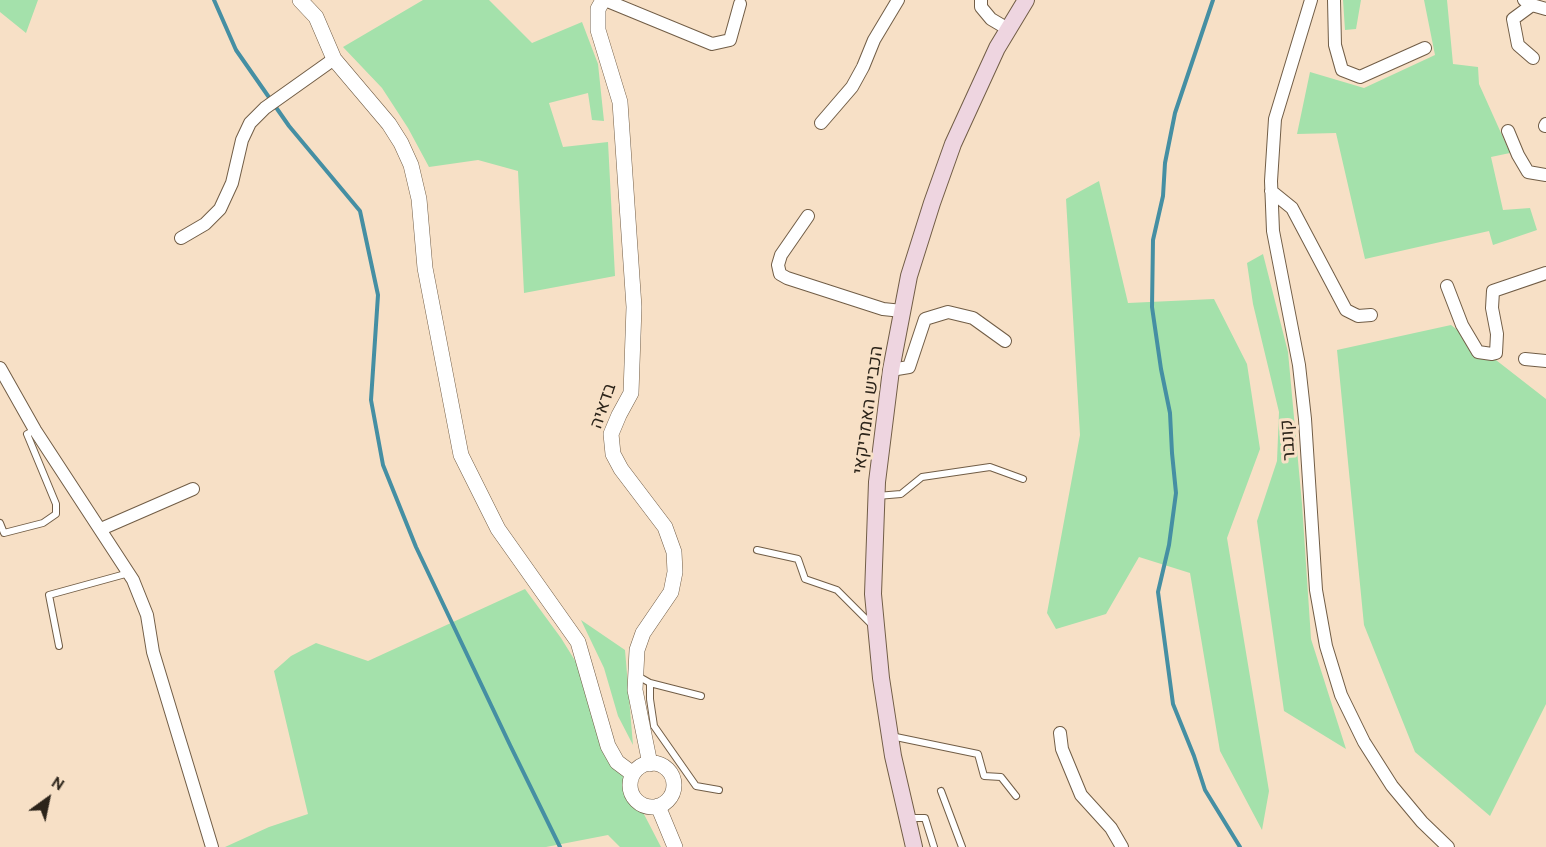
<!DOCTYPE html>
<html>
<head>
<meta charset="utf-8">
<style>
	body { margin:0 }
	#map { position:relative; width:1546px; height:847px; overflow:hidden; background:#f7e0c6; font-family:Cabin,sans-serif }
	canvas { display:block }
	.north { position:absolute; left:18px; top:769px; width:60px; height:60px; -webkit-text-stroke:4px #f7e0c6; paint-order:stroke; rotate:33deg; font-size:16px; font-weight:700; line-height:24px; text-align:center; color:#2c241a }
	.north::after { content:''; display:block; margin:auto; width:21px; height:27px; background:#2c241a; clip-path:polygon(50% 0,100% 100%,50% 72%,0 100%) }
</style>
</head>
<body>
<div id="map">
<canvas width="1546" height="847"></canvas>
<div class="north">N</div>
</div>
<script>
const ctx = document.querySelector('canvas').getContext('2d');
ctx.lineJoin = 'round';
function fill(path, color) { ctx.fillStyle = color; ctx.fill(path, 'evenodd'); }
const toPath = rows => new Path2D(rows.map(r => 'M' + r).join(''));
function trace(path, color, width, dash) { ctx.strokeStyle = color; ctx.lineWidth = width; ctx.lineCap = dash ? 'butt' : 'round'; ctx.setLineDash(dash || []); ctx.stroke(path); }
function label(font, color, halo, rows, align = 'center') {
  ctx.font = font + ' Cabin,Heebo,sans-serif'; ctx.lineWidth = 6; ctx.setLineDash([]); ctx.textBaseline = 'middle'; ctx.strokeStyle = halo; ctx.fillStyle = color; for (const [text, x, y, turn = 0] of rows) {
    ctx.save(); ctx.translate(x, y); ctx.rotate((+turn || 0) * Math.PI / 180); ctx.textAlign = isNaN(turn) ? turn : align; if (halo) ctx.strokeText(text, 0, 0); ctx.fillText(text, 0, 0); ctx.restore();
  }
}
fill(toPath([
	[0,0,38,0,26,33,0,12],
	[423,0,489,0,532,43,582,22,598,64,604,121,592,120,588,93,549,103,563,147,608,142,615,276,524,293,518,171,478,160,429,167,408,128,382,88,343,47],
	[1343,0,1361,0,1356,29,1345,30],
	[1424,0,1447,0,1453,64,1478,67,1479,84,1510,153,1491,157,1503,210,1530,208,1537,230,1493,245,1489,231,1365,259,1336,133,1297,134,1310,72,1364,88,1435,55],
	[1099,181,1128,303,1214,299,1247,364,1260,449,1227,538,1269,791,1262,830,1220,751,1190,573,1139,557,1106,614,1056,629,1047,613,1080,435,1066,199],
	[1263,254,1288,352,1302,504,1311,639,1346,749,1284,711,1257,521,1277,461,1279,412,1253,304,1247,263],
	[1451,325,1546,399,1546,704,1490,816,1415,752,1364,625,1337,350],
	[525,589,561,638,579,667,633,793,661,847,620,847,608,835,546,847,225,847,269,827,308,814,274,671,291,656,316,643,368,661],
	[581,620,625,650,633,745,618,716,604,668]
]), '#a4e1ab');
trace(toPath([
	[214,0,236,50,289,126,360,211,378,295,371,400,383,465,416,547,510,745,560,847],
	[1213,0,1175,113,1165,163,1163,196,1153,240,1152,307,1161,369,1170,413,1172,453,1176,493,1169,545,1158,592,1173,704,1194,756,1205,790,1240,847]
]), '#458fa3', 4);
const service = toPath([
	[877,496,901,494,922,477,990,467,1023,479],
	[0,523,4,533,43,523,56,514,56,504,27,434,35,430],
	[757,550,798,559,805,579,837,590,872,625],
	[59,646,49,595,129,573],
	[636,675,650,683,650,699,654,726,696,786,719,790],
	[650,683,701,696],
	[891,736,978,754,984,776,1001,777,1016,796],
	[941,791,962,847],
	[908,818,925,818,934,847]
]);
const minor = toPath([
	[605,0,712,44,730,40,740,4],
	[981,0,981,7,991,19,1008,29],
	[1311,0,1275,119,1271,181,1273,231,1299,365,1305,419,1316,590,1326,646,1341,695,1364,742,1392,786,1422,822,1448,847],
	[1334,0,1335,45,1342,70,1360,77,1425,48],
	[1524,0,1532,5,1546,9],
	[1532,5,1513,19,1518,45,1533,58],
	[821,123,852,87,863,67,874,40,898,0],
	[1545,126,1546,124],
	[1508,131,1518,155,1528,172,1546,175],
	[1271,191,1292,208,1346,310,1358,316,1371,315],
	[808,216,781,255,778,265,780,274,787,278,883,309,902,311],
	[181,238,205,224,220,209,232,183,242,140,250,123,265,108,334,59],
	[1447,286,1462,325,1478,352,1492,354,1496,353,1497,334,1492,308,1493,291,1546,273],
	[1525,359,1546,361],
	[0,368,35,430,133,580,147,615,153,652,212,847],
	[891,370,909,367,925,319,948,312,973,318,1005,341],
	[101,529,193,489],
	[1060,733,1062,749,1081,795,1111,828,1122,847]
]);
const tertiary = toPath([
	[300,0,316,17,334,59,389,124,401,143,411,165,419,199,425,268,461,455,498,529,578,642,608,746,617,762,633,774],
	[603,0,598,9,598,30,620,102,634,307,631,393,619,415,611,434,613,454,621,469,665,527,674,552,675,572,671,592,643,633,637,650,635,690,650,764],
	'630 785a22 22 0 1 1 44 0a22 22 0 1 1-44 0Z',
	[658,806,675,847]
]);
const secondary = toPath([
	[914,847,893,756,881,678,873,594,877,482,891,370,909,276,932,203,953,144,997,48,1026,0]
]);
trace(service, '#715d46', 8);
trace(minor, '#715d46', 14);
trace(tertiary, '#715d46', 16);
trace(secondary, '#715d46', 18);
trace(service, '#fff', 6);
trace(minor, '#fff', 12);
trace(tertiary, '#fff', 15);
trace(secondary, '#eed5e0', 16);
label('18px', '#2c241a', '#f7e0c6', [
	["בדאיה",603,406,-71],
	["הכביש האמריקאי",868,410,-82],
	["קונבר",1288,440,-94]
]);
</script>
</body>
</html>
